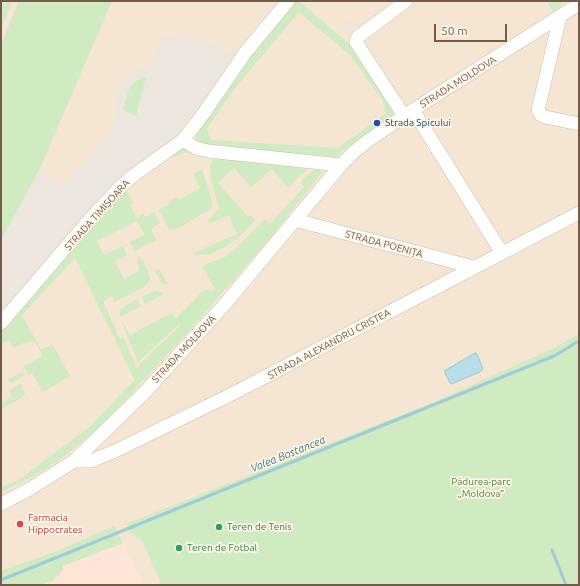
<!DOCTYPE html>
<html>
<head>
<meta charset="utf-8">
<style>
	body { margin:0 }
	#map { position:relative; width:580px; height:586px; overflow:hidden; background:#fcf4e4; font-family:Ubuntu,sans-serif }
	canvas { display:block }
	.frame { position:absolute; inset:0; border:2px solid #755b49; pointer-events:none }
	.scale { position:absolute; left:434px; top:24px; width:73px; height:18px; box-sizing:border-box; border:2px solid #755b49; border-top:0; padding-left:5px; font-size:12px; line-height:14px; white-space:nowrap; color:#755b49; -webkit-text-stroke:3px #fff8ea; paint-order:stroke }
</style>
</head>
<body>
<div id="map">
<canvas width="580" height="586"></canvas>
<div class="frame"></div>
<div class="scale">50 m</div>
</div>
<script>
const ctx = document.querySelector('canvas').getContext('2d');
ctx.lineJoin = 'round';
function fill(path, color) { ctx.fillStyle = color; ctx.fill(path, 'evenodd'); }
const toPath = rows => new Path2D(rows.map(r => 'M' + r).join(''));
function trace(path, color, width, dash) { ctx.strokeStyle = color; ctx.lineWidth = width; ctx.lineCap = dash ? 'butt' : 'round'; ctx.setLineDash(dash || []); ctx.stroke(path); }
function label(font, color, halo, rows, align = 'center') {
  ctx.font = font + ' Ubuntu,sans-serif'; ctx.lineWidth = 3.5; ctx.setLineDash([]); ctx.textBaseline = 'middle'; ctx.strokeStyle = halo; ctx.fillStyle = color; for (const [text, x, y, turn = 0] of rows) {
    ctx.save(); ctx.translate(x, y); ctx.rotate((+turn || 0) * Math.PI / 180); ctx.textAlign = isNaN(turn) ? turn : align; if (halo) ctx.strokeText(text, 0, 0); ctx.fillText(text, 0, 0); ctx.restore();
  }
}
fill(toPath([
	[1,1,579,1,579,585,1,585]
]), '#f4e6d2');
fill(toPath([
	[123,543,144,585,23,585,63,566]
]), '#fde5d7');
fill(toPath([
	[349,19,355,27,348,34,341,26],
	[184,33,235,54,226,67,221,81,203,110,189,122,183,120,178,134,1,316,1,240,40,168,63,185,91,156,98,144,101,145,108,138,118,106,115,104,120,89,127,73,142,68,150,69,162,34,179,39]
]), '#ece6de');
fill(toPath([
	[1,1,12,1,1,29],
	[19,1,112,1,40,168,1,240,1,45],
	[299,1,360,54,392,106,393,114,345,149,336,157,331,158,200,146,196,141,196,136,238,69,294,2],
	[299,12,350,55,383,101,385,114,338,148,211,140,207,128,235,88],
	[549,1,563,1,560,7,553,11,547,2],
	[142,78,146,78,136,116,123,110,127,94,133,83],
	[178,149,196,151,197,154,184,153,174,157,172,154],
	[220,157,311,166,288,187,272,169,251,187,234,168,218,183,248,217,251,215,255,220,240,236,227,246,211,254,195,255,193,253,237,234,229,215,209,224,208,220,214,214,218,209,218,204,211,180,210,168,212,161],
	[317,168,323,171,270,238,187,333,99,428,58,461,33,476,1,492,1,488,20,479,88,428,135,380,75,258,22,315,41,350,52,344,70,376,43,392,32,373,28,375,24,366,43,356,34,340,26,344,25,342,14,348,9,340,1,344,1,328,87,228,134,181,135,184,126,190,133,203,130,205,137,218,144,214,146,217,154,212,160,223,151,229,156,240,135,251,130,242,145,235,137,221,97,241,104,255,123,246,127,255,115,261,124,279,140,270,137,263,138,257,142,259,149,274,150,279,144,287,114,302,112,296,104,301,104,304,120,339,123,336,137,369,141,363,181,325,179,324,138,362,120,317,120,310,123,307,137,299,141,306,120,317,130,335,172,313,176,318,202,292,209,289,211,292,215,289,202,266,227,256,265,220,270,224,304,187,300,183,305,177],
	[202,169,212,201,212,206,209,210,178,228,173,230,169,229,159,210,170,204,169,202,178,197,180,199,200,188,193,174],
	[159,269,166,281,168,285,161,282,155,271],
	[155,291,165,293,145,304,142,297],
	[579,334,579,585,157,585,161,583,142,541,130,532,126,524,432,403,552,349],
	[22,372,24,376,11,383,8,379],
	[21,384,26,395,1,409,1,403,12,397,9,390],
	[114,526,123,543,63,566,63,570,52,581,41,585,1,585,1,571,57,551]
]), '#d0eac2');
const water = toPath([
	[475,353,477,354,483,369,480,372,452,384,450,383,444,371,475,353]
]);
fill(water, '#b8dde6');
trace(water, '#9eccd8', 1);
trace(toPath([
	[552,550,566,585],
	[1,580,554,356,579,341]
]), '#9eccd8', 3);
const minor = toPath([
	[560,17,538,110,541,115,545,117,579,124],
	[413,110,502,253],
	[404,116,356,42,358,37,406,1],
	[183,140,196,148,208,151,341,165],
	[295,220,473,267],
	[1,323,91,218,121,186,134,175,183,140,204,113,245,53,288,1],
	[74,461,91,461,113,452,232,394,579,213],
	[1,504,28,490,74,461,144,393,225,304,341,165,355,151,369,140,413,110,579,4]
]);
trace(minor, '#cebcaa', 14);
trace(minor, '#fff', 13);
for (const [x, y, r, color] of [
	[377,123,4,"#1a4fb4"],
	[20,524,4,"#e0444e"],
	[219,527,4,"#2e9e5b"],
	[179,548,4,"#2e9e5b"]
]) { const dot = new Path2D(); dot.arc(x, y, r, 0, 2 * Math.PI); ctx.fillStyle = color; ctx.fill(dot); trace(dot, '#fff8ea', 1.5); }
label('10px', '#755b49', '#fff8ea', [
	["STRADA MOLDOVA",458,82,-32],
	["STRADA TIMIȘOARA",97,215,-48],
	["STRADA POENIȚA",384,244,15],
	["STRADA ALEXANDRU CRISTEA",329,344,-28],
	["STRADA MOLDOVA",184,349,-47]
]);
label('10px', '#164399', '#fff8ea', [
	["Strada Spicului",385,123]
], 'left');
label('10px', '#4f7b41', '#fff8ea', [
	["Pădurea-parc",481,482],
	["„Moldova”",481,494]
]);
label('10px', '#be3a42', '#fff8ea', [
	["Farmacia",28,518],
	["Hippocrates",28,530]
], 'left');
label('10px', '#27864d', '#fff8ea', [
	["Teren de Tenis",227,527],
	["Teren de Fotbal",187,548]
], 'left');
label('italic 11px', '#427a89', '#fff8ea', [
	["Valea Bostancea",288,454,-22]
]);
</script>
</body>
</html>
